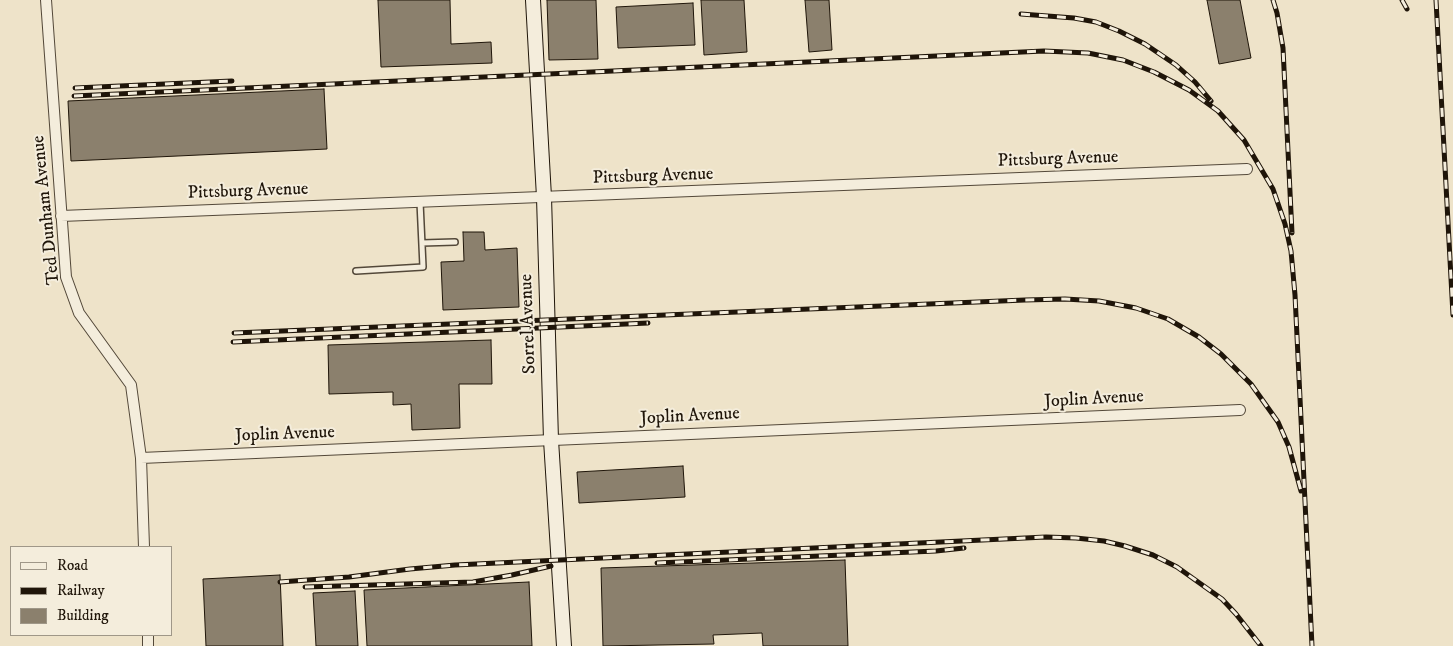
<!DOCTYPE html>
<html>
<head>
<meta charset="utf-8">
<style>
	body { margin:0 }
	#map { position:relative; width:1453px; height:646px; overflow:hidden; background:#eee3c9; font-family:"IM FELL DW Pica",serif }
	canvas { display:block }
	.legend { position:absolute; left:10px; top:546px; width:162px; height:90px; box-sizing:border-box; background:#f4eddc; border:1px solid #9f9788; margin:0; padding:6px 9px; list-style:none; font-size:15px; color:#1f1509 }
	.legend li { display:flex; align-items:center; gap:10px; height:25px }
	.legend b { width:25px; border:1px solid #9f9788 }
</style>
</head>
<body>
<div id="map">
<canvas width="1453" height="646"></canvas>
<ul class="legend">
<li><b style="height:6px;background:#f4eddc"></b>Road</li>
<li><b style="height:6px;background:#1f1509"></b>Railway</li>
<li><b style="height:14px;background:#8b806d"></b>Building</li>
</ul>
</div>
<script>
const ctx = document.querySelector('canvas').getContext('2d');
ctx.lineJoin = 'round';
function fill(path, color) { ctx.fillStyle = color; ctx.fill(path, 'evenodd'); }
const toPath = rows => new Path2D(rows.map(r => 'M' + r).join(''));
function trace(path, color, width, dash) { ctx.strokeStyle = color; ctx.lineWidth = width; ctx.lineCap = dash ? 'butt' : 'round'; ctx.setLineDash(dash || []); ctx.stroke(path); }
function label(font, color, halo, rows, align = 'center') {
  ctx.font = font + ' "IM FELL DW Pica",serif'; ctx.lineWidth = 4; ctx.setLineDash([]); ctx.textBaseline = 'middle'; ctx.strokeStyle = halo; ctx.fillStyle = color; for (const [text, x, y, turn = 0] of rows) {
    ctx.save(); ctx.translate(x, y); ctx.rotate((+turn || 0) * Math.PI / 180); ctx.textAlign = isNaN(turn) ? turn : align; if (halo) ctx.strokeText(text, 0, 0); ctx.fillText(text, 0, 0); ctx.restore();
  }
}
const building = toPath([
	[378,0,450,0,451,44,491,42,492,63,381,67,378,0],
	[547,0,596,0,598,59,549,60,547,0],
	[701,0,744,0,747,52,704,55,701,0],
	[805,0,829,0,832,50,809,52,805,0],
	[1207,0,1240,0,1251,58,1219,64,1207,0],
	[693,3,695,45,618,48,616,7,693,3],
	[324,89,327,149,71,161,68,101,324,89],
	[463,232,484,232,485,250,517,248,519,307,443,310,441,262,464,261,463,232],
	[491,340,492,384,459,384,460,428,412,430,411,404,393,405,393,392,329,394,328,345,491,340],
	[683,466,685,497,579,503,577,472,683,466],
	[845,560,848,646,763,646,762,633,713,635,714,644,603,646,601,568,845,560],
	[280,575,283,646,206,646,203,579,280,575],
	[529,582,532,646,367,646,364,590,529,582],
	[355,591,358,646,316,646,313,593,355,591]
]);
fill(building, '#8b806d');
trace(building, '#1f1509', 1);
const lane = toPath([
	[422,243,455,242],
	[356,271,423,267,420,202]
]);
const street = toPath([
	[46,0,66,277,79,313,131,385,141,458,144,547],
	[61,216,1247,169],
	[141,458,1240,410],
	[148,635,148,646]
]);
const secondary = toPath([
	[533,0,544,197,551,440,564,646]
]);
trace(lane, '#534839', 8);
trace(street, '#534839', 12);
trace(secondary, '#1f1509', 16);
trace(lane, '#f4eddc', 5);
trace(street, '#f4eddc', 10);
trace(secondary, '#f4eddc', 14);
const rail = toPath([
	[1273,0,1277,13,1283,48,1292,233],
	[1402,0,1407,9],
	[1436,0,1453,315],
	[1021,14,1074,18,1096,22,1119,31,1145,44,1176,65,1195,82,1211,101],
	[75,88,232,81],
	[74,96,1044,51,1088,53,1123,60,1154,72,1189,90,1218,111,1244,140,1273,189,1285,224,1291,251,1295,295,1312,646],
	[234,333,1025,300,1065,299,1099,301,1136,308,1168,319,1199,337,1221,354,1251,384,1278,422,1289,447,1301,491],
	[233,342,648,323],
	[657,563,936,551,964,548],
	[280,582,349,577,410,569,455,565,1046,537,1076,538,1104,541,1125,546,1153,555,1177,567,1222,599,1236,614,1261,646],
	[305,587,473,582,512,575,551,566]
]);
trace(rail, '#1f1509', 5);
trace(rail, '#f4eddc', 3, [9]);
label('18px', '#1f1509', '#f4eddc', [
	["Pittsburg Avenue",1058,160,-2],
	["Pittsburg Avenue",653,177,-2],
	["Pittsburg Avenue",248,192,-2],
	["Ted Dunham Avenue",47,210,-96],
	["Sorrel Avenue",529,324,-92],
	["Joplin Avenue",1094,400,-3],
	["Joplin Avenue",690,417,-3],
	["Joplin Avenue",285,435,-2]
]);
</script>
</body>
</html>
